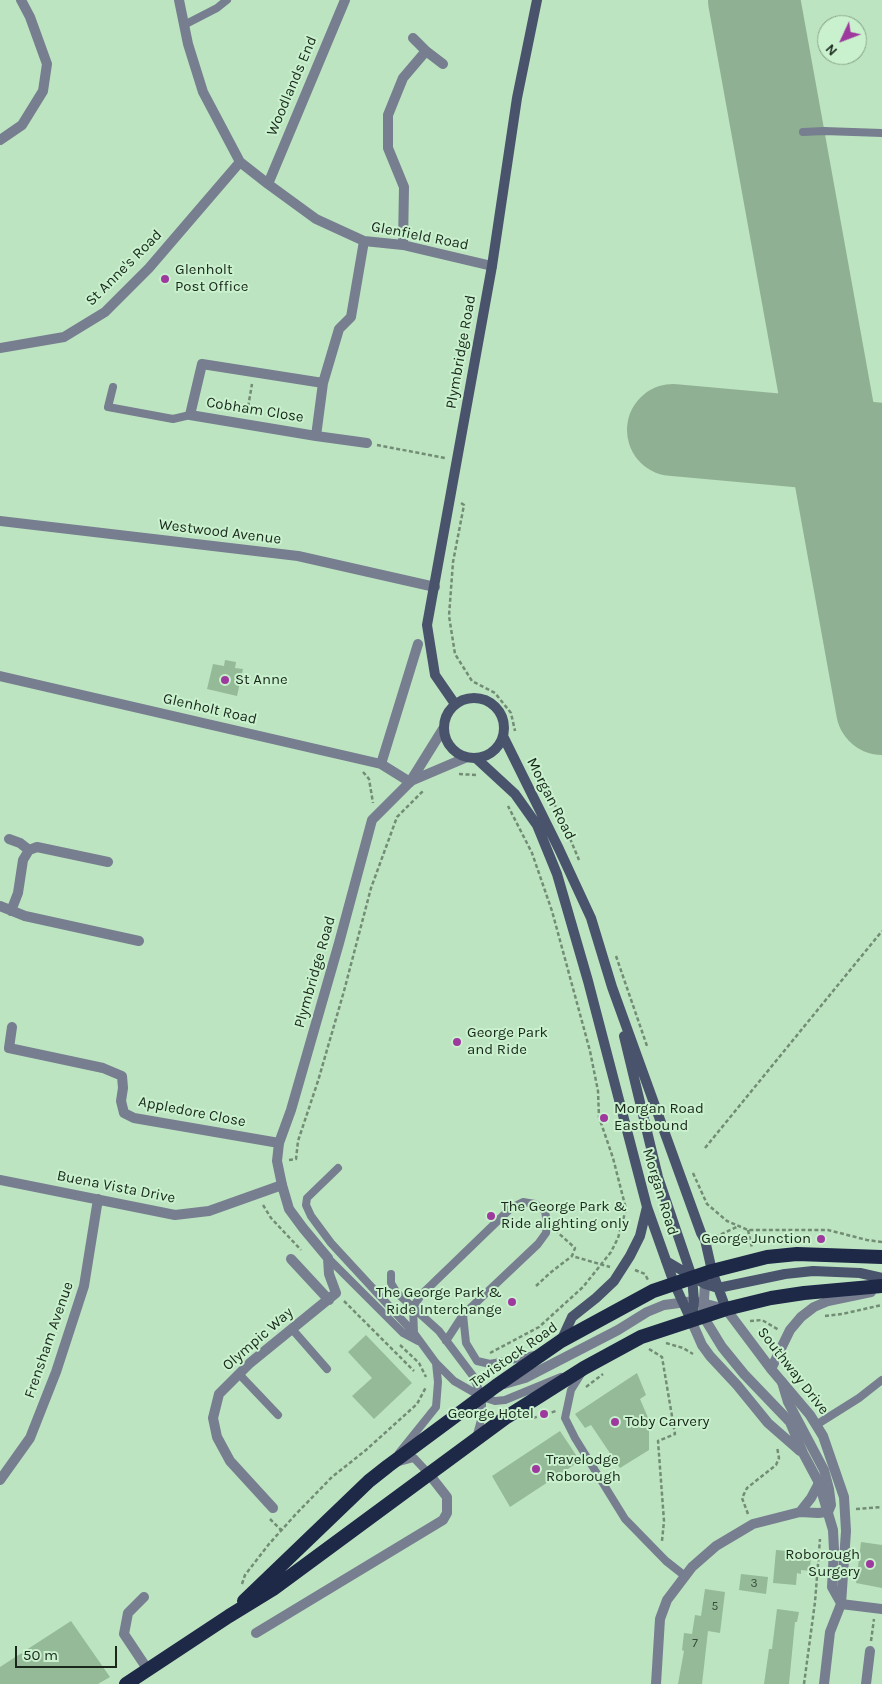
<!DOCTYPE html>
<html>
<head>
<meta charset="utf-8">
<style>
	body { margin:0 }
	#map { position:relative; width:882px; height:1684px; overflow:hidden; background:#bde4c1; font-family:Karla,sans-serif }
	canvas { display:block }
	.north { position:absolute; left:817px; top:15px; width:50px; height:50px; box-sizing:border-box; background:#caf1ce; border:1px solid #83a186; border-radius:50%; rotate:227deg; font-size:14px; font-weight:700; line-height:20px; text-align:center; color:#19281b }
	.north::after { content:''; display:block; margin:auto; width:18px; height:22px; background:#9e399e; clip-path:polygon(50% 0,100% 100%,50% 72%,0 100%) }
	.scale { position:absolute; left:15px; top:1646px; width:102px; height:22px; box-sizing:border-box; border:2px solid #19281b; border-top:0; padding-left:6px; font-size:15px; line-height:18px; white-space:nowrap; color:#19281b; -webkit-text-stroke:4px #caf1ce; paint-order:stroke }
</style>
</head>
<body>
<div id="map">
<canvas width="882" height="1684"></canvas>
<div class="north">N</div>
<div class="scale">50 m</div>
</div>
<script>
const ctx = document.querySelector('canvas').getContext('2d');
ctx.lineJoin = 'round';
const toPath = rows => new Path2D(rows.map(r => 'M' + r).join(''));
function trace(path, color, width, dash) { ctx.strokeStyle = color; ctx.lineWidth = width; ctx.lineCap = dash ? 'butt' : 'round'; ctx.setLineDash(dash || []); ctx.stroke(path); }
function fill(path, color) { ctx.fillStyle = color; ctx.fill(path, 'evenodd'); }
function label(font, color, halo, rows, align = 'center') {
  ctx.font = font + ' Karla,sans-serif'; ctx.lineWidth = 4; ctx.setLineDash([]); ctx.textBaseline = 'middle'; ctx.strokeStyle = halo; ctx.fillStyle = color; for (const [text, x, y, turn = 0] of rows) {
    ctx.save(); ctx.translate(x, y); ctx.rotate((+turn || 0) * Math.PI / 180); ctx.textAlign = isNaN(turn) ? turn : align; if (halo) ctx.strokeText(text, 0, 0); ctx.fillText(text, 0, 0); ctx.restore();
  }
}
trace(toPath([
	[754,0,882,709],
	[673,430,882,449]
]), '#90b093', 92);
fill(toPath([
	[225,660,236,662,235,668,243,669,237,696,207,689,213,664,224,666],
	[366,1335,412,1383,374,1419,352,1396,372,1378,348,1352],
	[637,1373,646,1395,640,1399,649,1420,649,1450,620,1468,591,1425,585,1428,575,1414],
	[560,1431,580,1461,510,1507,492,1476],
	[861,1542,882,1545,882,1588,856,1583],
	[776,1550,811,1553,810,1571,801,1570,801,1574,797,1573,796,1585,773,1583],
	[741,1574,768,1577,766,1594,739,1590],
	[705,1589,725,1592,720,1633,708,1631,702,1684,678,1684,684,1651,682,1650,684,1633,692,1634,695,1615,701,1616],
	[777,1609,799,1612,797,1622,795,1622,789,1684,764,1684,769,1649,772,1649],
	[71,1621,110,1677,98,1684,0,1684,0,1667]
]), '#94ba98');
trace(toPath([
	[247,413,252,384],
	[377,445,445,458],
	[461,503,464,505,453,562,449,616,455,654,472,681,495,693,511,713,515,731],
	[363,772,369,779,373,803],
	[459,774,476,775],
	[543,787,558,810,579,860],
	[616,956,647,1046],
	[705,1148,882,931],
	[289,1160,296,1159,298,1141,318,1081,344,991,371,888,397,817,424,790],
	[693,1173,707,1204,727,1221,748,1230,828,1230,867,1240,882,1242],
	[263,1205,271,1218,301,1250],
	[555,1230,575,1248,572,1256,610,1267],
	[748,1230,752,1248],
	[715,1237,739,1226],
	[635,1270,645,1274,648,1280],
	[536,1286,550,1273,572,1256],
	[344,1301,414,1371],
	[825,1316,842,1314,882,1305],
	[750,1321,762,1320,779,1330],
	[666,1343,683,1348,693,1354],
	[400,1345,419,1363,426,1377],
	[649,1349,662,1357,675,1434,658,1441,664,1521,662,1541],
	[490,1353,539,1327,583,1287,611,1252,618,1238,626,1209,613,1158,599,1117,598,1091,590,1051,552,911,532,853,508,806],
	[790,1360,789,1368,800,1383],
	[586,1387,603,1374],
	[533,1418,556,1411],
	[856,1509,882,1507],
	[748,1514,742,1498,747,1488,776,1465,779,1458,777,1447],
	[270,1519,281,1530],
	[242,1584,245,1575,269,1544,296,1514,332,1477,366,1450,417,1404,426,1387],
	[871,1641,874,1619],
	[804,1684,815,1602,820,1539]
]), '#728d75', 2.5, [4, 2.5]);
trace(toPath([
	[184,25,217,8,227,0],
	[803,132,824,131,882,133],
	[113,387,108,407,173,419,190,415],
	[338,1168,307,1198,306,1205,311,1216,331,1243,414,1333,436,1363,454,1381,482,1397,495,1401,505,1400,561,1377],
	[328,1258,403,1333,418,1341],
	[391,1274,391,1283,397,1293,439,1331,473,1376,482,1397,482,1405,481,1420,476,1438],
	[463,1315,466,1343,477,1361,490,1364,535,1355],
	[292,1329,327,1369],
	[414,1333,413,1307,422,1294,511,1208,523,1202,535,1204,545,1211,547,1224,546,1233,538,1244,463,1315,446,1341],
	[239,1374,278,1415],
	[581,1374,571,1390,565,1418,575,1438,625,1519,666,1561,685,1576],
	[816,1425,859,1398,882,1380],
	[399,1453,436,1407,438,1382,436,1363],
	[399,1462,414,1458,429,1474]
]), '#767e8f', 8);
trace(toPath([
	[179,0,188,44,203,92,240,162,268,184,316,219,364,241,403,245,492,266],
	[413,38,426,51,443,64],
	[0,140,22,125,43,91,47,64,30,17,21,0],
	[268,184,345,0],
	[403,245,404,187,388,148,388,115,403,78,426,51],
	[0,348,64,337,105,312,149,268,240,162],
	[323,383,202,364,190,415,316,436,323,383,339,329,351,317,364,241],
	[316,436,367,443],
	[0,521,298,556,435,587],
	[0,676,381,764,410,782],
	[381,764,418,644],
	[9,839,20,843,29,850,37,847,108,862],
	[0,906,25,916,139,941],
	[11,911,18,893,23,860,29,850],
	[12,1027,9,1048,103,1068,122,1076,123,1088,121,1101,124,1113,134,1118,279,1143],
	[0,1180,175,1215,209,1211,282,1185,289,1209,303,1228,328,1258,329,1274,336,1293,250,1363,219,1394,213,1418,217,1437,230,1461,273,1508],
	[291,1259,329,1300],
	[0,1480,30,1438,56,1372,84,1286,98,1199],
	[800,1512,811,1498,819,1483],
	[144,1597,128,1613,124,1634,148,1670],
	[841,1604,882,1609],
	[256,1633,443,1520,447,1513,447,1497,429,1474],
	[656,1684,660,1619,667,1600,692,1567,716,1546,753,1524,800,1512,818,1513,828,1512,831,1505,829,1489,824,1470,788,1402,782,1382],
	[866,1684,870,1651]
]), '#767e8f', 10);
trace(toPath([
	[411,781,465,758],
	[282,1185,277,1161,279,1143,291,1110,339,943,372,820,410,782,443,729],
	[708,1278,705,1284,703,1316,722,1347,744,1374,790,1422,803,1453,819,1483,833,1530,834,1550,832,1587,841,1603],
	[691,1320,702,1345,710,1356,737,1385,768,1423,800,1451],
	[771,1369,790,1330,801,1317,814,1307,828,1301,871,1292],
	[504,1384,525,1378,618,1330,647,1312,664,1305,694,1301,726,1309,771,1369,810,1415,823,1436,844,1497,846,1531,841,1604,830,1632,824,1684]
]), '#767e8f', 10);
trace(toPath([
	'444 728a30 30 0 1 1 60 0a30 30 0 1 1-60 0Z',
	[455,704,435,675,427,625,492,266,517,98,537,0],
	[504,738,559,849,591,918,612,987,701,1233,705,1240,712,1271,726,1309],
	[477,759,515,794,537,825,557,874,588,981,647,1207,674,1283,691,1320],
	[624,1036,658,1177,692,1277,694,1301,693,1312,691,1320],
	[666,1261,705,1284,718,1288,785,1274,813,1271,860,1273,882,1278],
	[561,1341,572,1317,596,1298,614,1281,630,1256,640,1236,647,1207]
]), '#49536b', 10);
trace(toPath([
	[244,1601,369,1481,388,1466,496,1386,561,1341,653,1291,712,1271,767,1257,797,1254,882,1257],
	[126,1684,229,1616,273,1589,505,1418,584,1368,641,1337,726,1309,771,1298,804,1293,882,1286]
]), '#1e2847', 14);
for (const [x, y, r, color] of [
	[165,279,5,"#9e399e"],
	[225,680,5,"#9e399e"],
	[457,1042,5,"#9e399e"],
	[604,1118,5,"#9e399e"],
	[491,1216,5,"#9e399e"],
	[821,1239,5,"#9e399e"],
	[512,1302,5,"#9e399e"],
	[544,1414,5,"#9e399e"],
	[615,1422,5,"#9e399e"],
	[536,1469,5,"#9e399e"],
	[870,1564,5,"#9e399e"]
]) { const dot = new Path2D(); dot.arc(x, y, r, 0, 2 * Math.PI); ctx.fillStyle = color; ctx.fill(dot); trace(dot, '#caf1ce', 2); }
label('12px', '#384c3a', null, [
	["3",754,1584],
	["5",715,1607],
	["7",695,1644]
]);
label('15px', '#19281b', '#caf1ce', [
	["Woodlands End",292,86,-67],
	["Glenfield Road",420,236,11],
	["St Anne's Road",124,268,-45],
	["Plymbridge Road",461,352,-80],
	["Cobham Close",255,410,9],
	["Westwood Avenue",220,532,7],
	["Glenholt Road",210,709,13],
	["Morgan Road",551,799,63],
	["Plymbridge Road",315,972,-74],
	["Appledore Close",192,1112,11],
	["Buena Vista Drive",116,1187,11],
	["Morgan Road",660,1192,73],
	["Olympic Way",258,1339,-41],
	["Frensham Avenue",49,1340,-71],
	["Tavistock Road",514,1355,-35],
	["Southway Drive",793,1371,52]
]);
label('15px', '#19281b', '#caf1ce', [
	["Glenholt",175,270],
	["Post Office",175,287],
	["St Anne",235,680],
	["George Park",467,1033],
	["and Ride",467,1050],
	["Morgan Road",614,1109],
	["Eastbound",614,1126],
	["The George Park &",501,1207],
	["Ride alighting only",501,1224],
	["George Junction",811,1239,"right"],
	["The George Park &",502,1293,"right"],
	["Ride Interchange",502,1310,"right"],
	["George Hotel",534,1414,"right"],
	["Toby Carvery",625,1422],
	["Travelodge",546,1460],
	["Roborough",546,1477],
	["Roborough",860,1555,"right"],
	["Surgery",860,1572,"right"]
], 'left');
</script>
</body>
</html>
